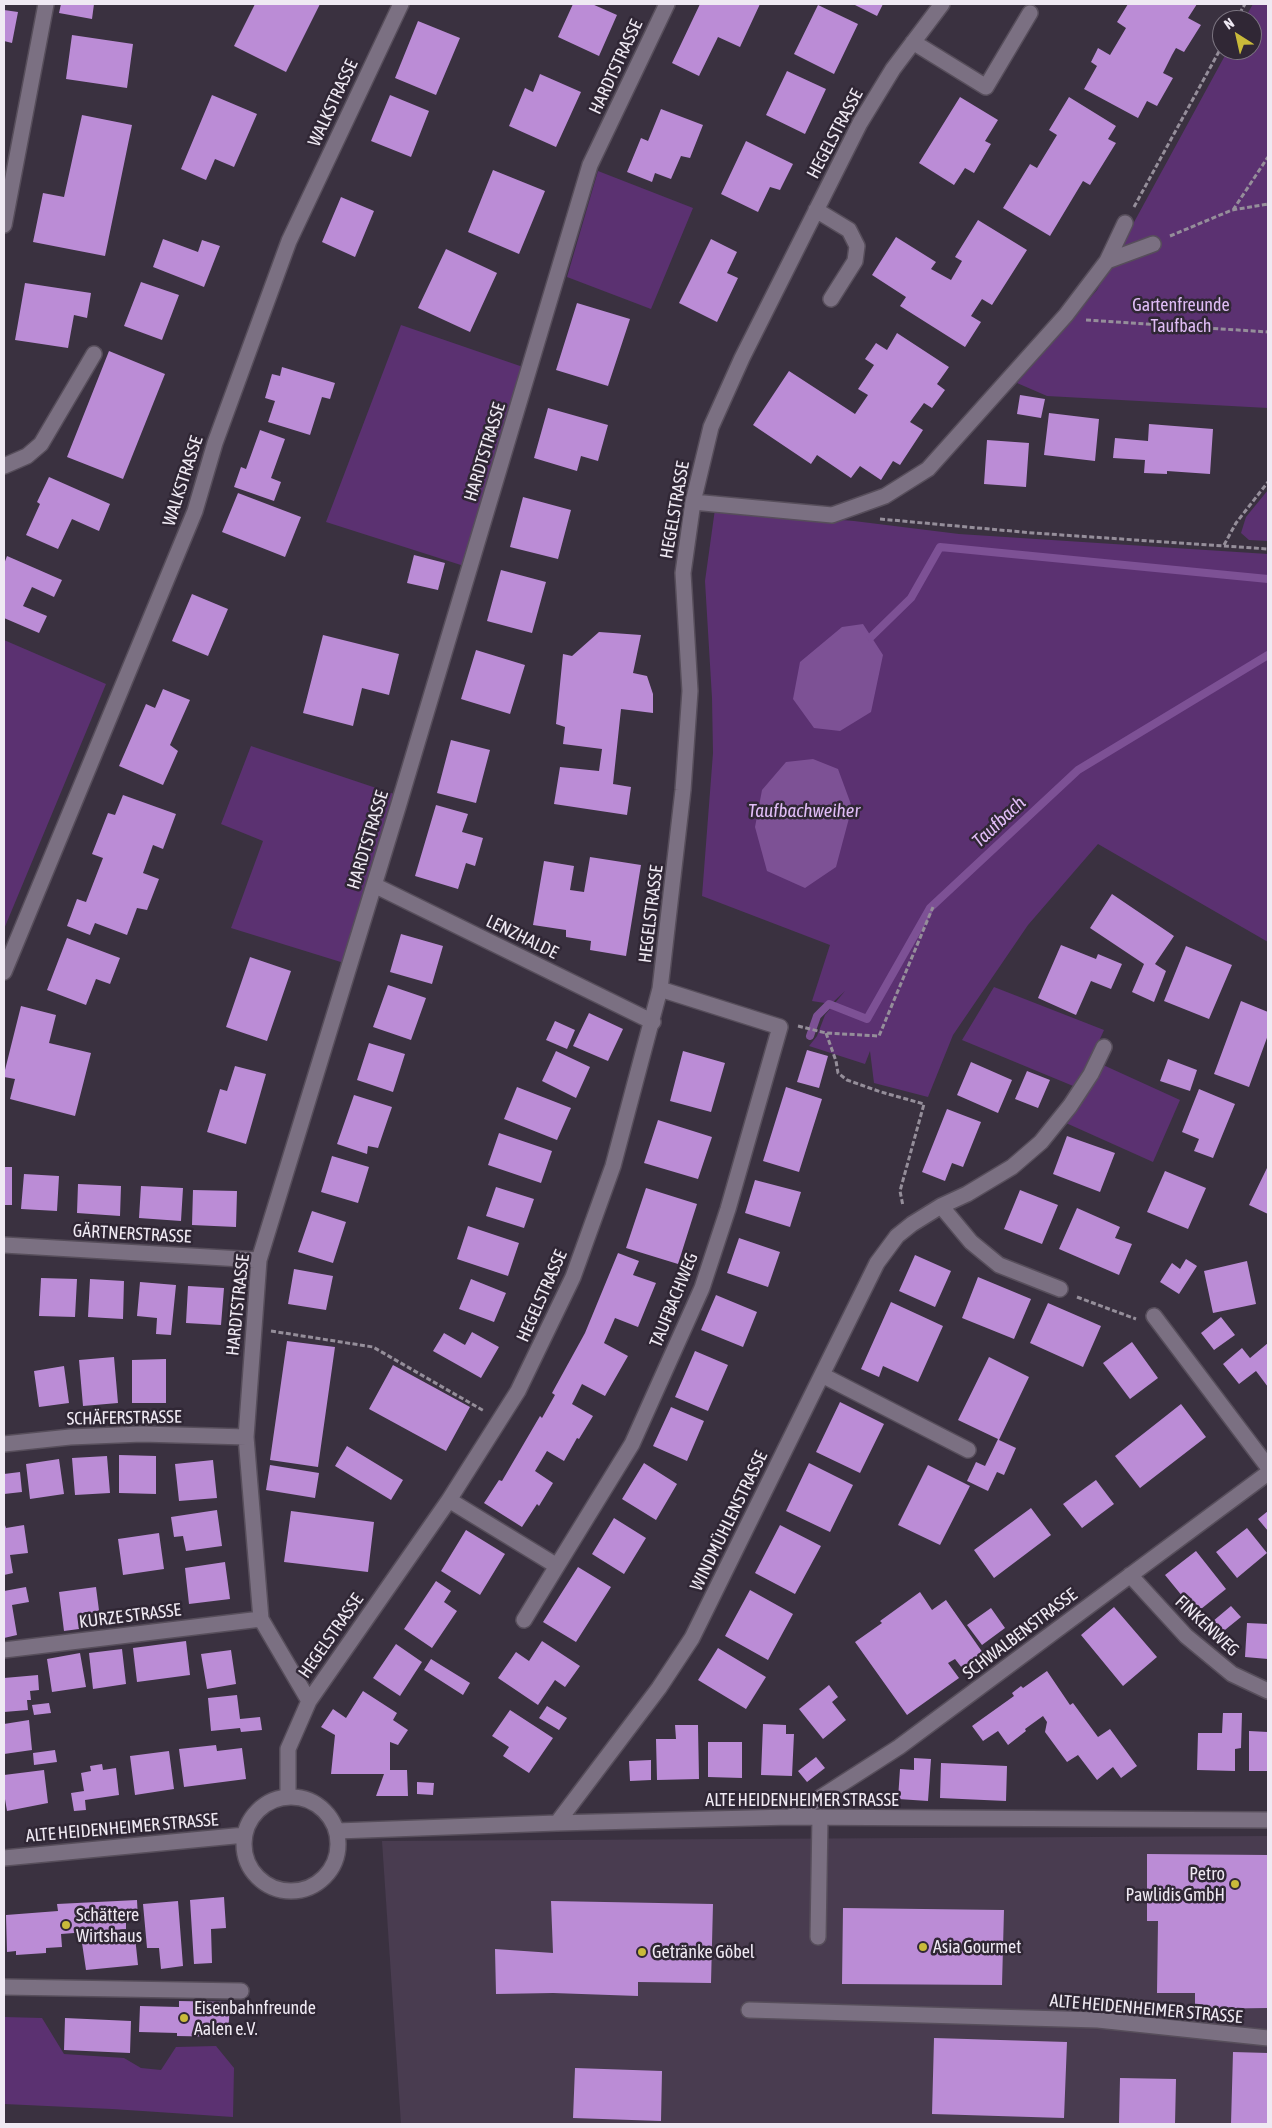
<!DOCTYPE html>
<html>
<head>
<meta charset="utf-8">
<style>
	body { margin:0 }
	#map { position:relative; width:1272px; height:2128px; overflow:hidden; background:#3a3140; font-family:"Asap Condensed",sans-serif }
	canvas { display:block }
	.frame { position:absolute; inset:0; border:5px solid #efe9f3; pointer-events:none }
	.north { position:absolute; left:1212px; top:10px; width:50px; height:50px; box-sizing:border-box; background:#302735; border:1px solid #7c7581; border-radius:50%; rotate:325deg; font-size:14px; font-weight:700; line-height:20px; text-align:center; color:#efe9f3 }
	.north::after { content:''; display:block; margin:auto; width:18px; height:22px; background:#c9ba3a; clip-path:polygon(50% 0,100% 100%,50% 72%,0 100%) }
</style>
</head>
<body>
<div id="map">
<canvas width="1272" height="2128"></canvas>
<div class="frame"></div>
<div class="north">N</div>
</div>
<script>
const ctx = document.querySelector('canvas').getContext('2d');
ctx.lineJoin = 'round';
function fill(path, color) { ctx.fillStyle = color; ctx.fill(path, 'evenodd'); }
const toPath = rows => new Path2D(rows.map(r => 'M' + r).join(''));
function trace(path, color, width, dash) { ctx.strokeStyle = color; ctx.lineWidth = width; ctx.lineCap = dash ? 'butt' : 'round'; ctx.setLineDash(dash || []); ctx.stroke(path); }
function label(font, color, halo, rows, align = 'center') {
  ctx.font = font + ' "Asap Condensed",sans-serif'; ctx.lineWidth = 5; ctx.setLineDash([]); ctx.textBaseline = 'middle'; ctx.strokeStyle = halo; ctx.fillStyle = color; for (const [text, x, y, turn = 0] of rows) {
    ctx.save(); ctx.translate(x, y); ctx.rotate((+turn || 0) * Math.PI / 180); ctx.textAlign = isNaN(turn) ? turn : align; if (halo) ctx.strokeText(text, 0, 0); ctx.fillText(text, 0, 0); ctx.restore();
  }
}
fill(toPath([
	[1268,1836,1268,2124,401,2124,382,1841]
]), '#493c50');
fill(toPath([
	[1253,4,1268,4,1268,408,1047,396,1017,383,1097,290,1228,50,1252,50,1252,20,1244,20],
	[598,171,693,208,651,309,567,277],
	[401,325,523,367,464,566,326,522],
	[1268,490,1268,541,1249,540,1241,533,1246,517],
	[715,509,854,521,959,534,1268,554,1268,942,1098,844,1028,925,953,1035,928,1097,874,1083,870,1051,865,1064,809,1046,817,1036,825,1015,845,991,831,1004,812,1001,830,945,702,896,713,753,712,698,705,581],
	[4,640,106,684,4,929],
	[251,746,397,795,344,963,231,928,263,841,221,824],
	[994,987,1104,1030,1078,1088,962,1040],
	[1101,1064,1180,1100,1153,1162,1066,1123],
	[4,2017,42,2018,64,2054,124,2058,141,2068,161,2070,176,2047,216,2046,234,2068,233,2117,112,2109,4,2104]
]), '#5b3171');
fill(toPath([
	[863,624,883,655,871,712,840,731,814,728,793,699,800,662,842,627],
	[813,759,838,769,852,807,836,867,805,888,767,871,755,827,762,790,786,762]
]), '#7d5195');
trace(toPath([
	[871,637,911,598,940,547,1268,579],
	[810,1036,817,1016,829,1004,867,1019,930,908,1078,770,1268,655]
]), '#7d5195', 8);
fill(toPath([
	[61,4,94,4,92,19,59,13],
	[255,4,320,4,286,72,234,46],
	[573,4,592,4,617,15,599,56,558,37],
	[700,4,760,4,740,47,718,37,699,76,672,63],
	[853,4,883,4,877,16],
	[1128,4,1197,4,1188,18,1201,25,1184,52,1176,48,1172,55,1163,73,1173,78,1157,106,1147,101,1138,118,1084,89,1097,66,1091,62,1098,48,1110,55,1126,28,1117,22],
	[818,5,858,24,834,74,794,54],
	[4,10,18,12,12,43,4,41],
	[418,21,460,38,436,95,395,78],
	[72,35,133,44,127,88,66,79],
	[787,71,826,89,805,134,766,115],
	[540,74,581,92,556,147,509,126,525,88,533,92],
	[212,95,257,114,234,167,215,159,206,180,181,169],
	[390,95,429,111,411,157,371,141],
	[960,97,998,120,985,141,991,144,974,173,965,168,954,185,919,163],
	[1069,97,1116,126,1108,139,1116,143,1090,185,1083,181,1050,236,1003,208,1030,164,1037,168,1057,135,1049,130],
	[661,109,703,125,690,158,681,156,671,179,655,173,652,182,627,172,641,138,648,141],
	[82,115,132,125,105,256,33,242,43,193,64,197],
	[746,141,793,164,780,190,770,187,758,212,721,194],
	[493,170,545,191,519,254,468,232],
	[341,197,374,211,355,257,322,242],
	[978,220,1027,250,992,305,982,299,971,316,981,322,965,347,900,306,906,297,872,275,896,237,936,262,931,269,951,280,962,261,955,257],
	[163,239,198,252,202,240,220,246,204,287,153,267],
	[711,239,737,252,727,273,738,278,717,322,679,303],
	[446,249,497,273,470,332,418,308],
	[141,282,179,295,162,340,124,326],
	[25,283,91,293,87,318,74,315,68,348,15,340],
	[577,303,630,319,608,386,556,370],
	[897,333,949,367,937,384,945,390,932,408,924,403,910,422,923,430,900,465,893,461,881,480,860,466,851,478,817,455,811,464,753,425,789,371,855,414,868,395,858,389,874,365,865,359,876,343,887,350],
	[109,351,165,374,123,479,67,457],
	[282,367,335,383,330,399,322,397,310,435,268,422,275,401,265,398,272,374,280,376],
	[1020,395,1045,399,1041,418,1017,414],
	[548,408,608,425,598,461,581,456,577,471,534,458],
	[1049,413,1099,419,1095,461,1044,455],
	[1149,424,1213,429,1210,474,1167,471,1167,474,1144,473,1145,460,1113,458,1115,438,1148,441],
	[260,430,285,439,271,478,281,482,274,501,234,487,241,467,246,469],
	[987,440,1029,443,1026,487,984,484],
	[49,477,110,504,99,531,72,519,58,549,26,535,40,504,37,502],
	[238,493,301,517,285,557,222,532],
	[523,497,571,510,558,559,510,547],
	[414,555,445,563,438,590,407,583],
	[7,556,62,580,54,597,32,587,23,606,47,616,39,633,4,618,4,564],
	[501,570,546,582,532,633,487,621],
	[192,594,228,609,208,656,172,641],
	[599,632,641,635,633,673,647,676,653,694,653,713,621,709,613,784,631,787,627,815,554,804,560,767,599,771,602,749,563,744,565,727,556,724,563,654,572,656],
	[323,635,399,654,389,695,362,688,353,726,303,713],
	[476,650,525,665,510,714,461,699],
	[163,689,190,700,170,745,178,751,163,785,119,766,146,704,155,708],
	[451,740,490,750,476,803,437,793],
	[123,795,176,814,163,849,153,845,143,873,159,879,147,910,137,908,127,935,95,923,90,935,67,926,77,899,86,902,103,858,92,854,108,813,115,815],
	[436,805,468,814,462,832,483,838,475,866,466,863,458,889,415,876],
	[590,857,641,865,626,956,590,950,591,941,566,937,566,930,533,925,544,861,574,866,570,890,584,892],
	[1112,894,1174,936,1155,964,1166,971,1154,1002,1132,992,1144,964,1090,928],
	[401,934,443,946,432,984,390,972],
	[67,938,120,958,110,984,96,979,86,1005,47,990],
	[1061,945,1096,959,1098,954,1122,964,1111,989,1091,981,1076,1015,1038,998],
	[1186,946,1232,965,1209,1019,1164,1001],
	[250,957,291,971,267,1041,226,1027],
	[388,985,426,998,411,1040,373,1027],
	[1241,1001,1268,1012,1268,1035,1249,1087,1214,1074],
	[21,1006,56,1015,49,1043,91,1053,75,1116,10,1099,15,1079,4,1077,4,1074],
	[589,1013,623,1029,608,1061,573,1046],
	[555,1021,575,1030,567,1049,546,1040],
	[369,1043,405,1054,393,1092,357,1080],
	[807,1050,828,1056,819,1088,797,1082],
	[556,1051,590,1067,576,1098,542,1081],
	[683,1051,725,1063,711,1112,670,1101],
	[1168,1059,1197,1070,1190,1091,1160,1081],
	[971,1062,1012,1080,998,1113,957,1095],
	[235,1066,266,1074,246,1144,207,1132,220,1089,227,1091],
	[1027,1071,1050,1080,1038,1108,1015,1099],
	[517,1087,571,1108,557,1140,504,1119],
	[786,1087,822,1099,799,1172,763,1161],
	[1199,1089,1235,1104,1213,1158,1194,1151,1199,1139,1182,1132],
	[354,1095,392,1107,378,1148,368,1146,367,1154,337,1144],
	[947,1109,981,1122,963,1167,952,1163,945,1181,922,1172],
	[658,1120,712,1137,698,1179,644,1163],
	[499,1133,552,1151,541,1183,488,1165],
	[1067,1136,1115,1153,1100,1192,1053,1174],
	[332,1156,369,1167,358,1203,321,1192],
	[4,1167,12,1167,12,1205,4,1205],
	[1267,1168,1268,1169,1268,1214,1249,1205],
	[1165,1171,1206,1188,1188,1229,1147,1212],
	[24,1174,59,1176,57,1211,21,1209],
	[755,1180,801,1192,790,1227,745,1213],
	[78,1184,121,1186,120,1216,77,1213],
	[141,1186,183,1188,181,1221,139,1218],
	[496,1187,534,1199,524,1228,486,1216],
	[646,1188,697,1204,678,1264,626,1248],
	[193,1190,237,1191,236,1227,192,1225],
	[1020,1190,1058,1205,1042,1244,1004,1229],
	[1077,1208,1120,1227,1115,1238,1132,1244,1119,1275,1059,1249],
	[312,1211,346,1222,333,1263,298,1252],
	[468,1226,519,1243,508,1276,457,1259],
	[739,1238,780,1252,768,1287,727,1273],
	[618,1253,639,1261,633,1275,656,1283,638,1327,615,1318,604,1343,628,1356,605,1396,582,1384,572,1404,593,1416,579,1439,577,1438,564,1461,547,1451,535,1471,553,1483,539,1506,537,1504,522,1527,484,1503,499,1480,502,1481,540,1416,542,1418,555,1395,552,1393,585,1333],
	[915,1255,951,1271,935,1307,899,1291],
	[1186,1259,1197,1266,1179,1294,1160,1282,1172,1263,1180,1269],
	[1247,1261,1256,1304,1213,1313,1204,1271],
	[294,1269,333,1276,326,1310,288,1304],
	[978,1277,1031,1299,1014,1339,962,1318],
	[41,1278,77,1279,75,1317,39,1316],
	[90,1279,124,1281,123,1319,88,1317],
	[471,1279,506,1293,494,1322,459,1309],
	[140,1282,176,1285,171,1335,156,1334,157,1318,137,1316],
	[188,1286,224,1288,221,1325,186,1323],
	[716,1295,757,1312,743,1347,701,1330],
	[891,1302,943,1326,918,1382,883,1366,879,1377,861,1369],
	[1048,1303,1101,1326,1083,1367,1030,1343],
	[1221,1317,1235,1335,1214,1350,1201,1333],
	[472,1332,499,1347,481,1378,433,1351,444,1333,465,1345],
	[287,1341,335,1347,318,1467,270,1460],
	[1132,1342,1158,1378,1130,1399,1103,1363],
	[1268,1343,1268,1387,1256,1371,1239,1384,1223,1364,1242,1348,1250,1358],
	[695,1351,728,1365,708,1411,675,1397],
	[114,1357,118,1403,83,1406,79,1360],
	[989,1357,1029,1377,999,1440,1016,1448,1004,1475,997,1472,988,1491,967,1481,976,1462,985,1466,998,1439,958,1420],
	[166,1359,166,1403,132,1403,132,1360],
	[393,1365,470,1407,446,1451,369,1409],
	[64,1366,69,1403,39,1407,34,1371],
	[840,1402,884,1424,860,1473,816,1452],
	[1181,1404,1206,1437,1140,1488,1115,1456],
	[671,1407,704,1421,687,1461,653,1446],
	[347,1446,403,1480,391,1500,335,1466],
	[119,1455,156,1456,156,1494,119,1493],
	[107,1456,110,1493,75,1495,72,1458],
	[59,1459,64,1494,30,1499,26,1464],
	[213,1460,217,1498,179,1501,175,1464],
	[644,1463,677,1484,656,1520,622,1499],
	[809,1463,853,1485,830,1532,786,1511],
	[270,1465,319,1473,315,1498,266,1490],
	[928,1465,970,1486,940,1545,898,1525],
	[20,1472,22,1492,4,1494,4,1474],
	[1096,1480,1114,1504,1082,1528,1063,1504],
	[1031,1508,1051,1535,994,1578,974,1550],
	[217,1510,222,1546,186,1551,183,1536,174,1537,171,1517],
	[291,1511,374,1522,368,1572,284,1562],
	[1268,1511,1268,1531,1258,1519],
	[614,1518,646,1538,624,1574,592,1554],
	[4,1522,6,1528,24,1525,28,1553,10,1555,13,1573,4,1575],
	[780,1525,821,1546,795,1594,755,1573],
	[1247,1528,1267,1553,1237,1578,1216,1552],
	[466,1530,505,1554,480,1595,441,1571],
	[159,1533,164,1569,123,1575,118,1539],
	[1196,1551,1226,1589,1196,1613,1165,1575],
	[225,1562,230,1599,189,1604,185,1568],
	[578,1567,611,1587,576,1642,543,1622],
	[436,1581,451,1591,444,1602,457,1611,432,1648,404,1629],
	[26,1587,29,1602,12,1605,17,1635,4,1638,4,1591],
	[96,1587,101,1626,64,1631,59,1592],
	[750,1590,793,1614,768,1660,725,1636],
	[920,1592,932,1610,946,1600,983,1653,962,1668,955,1659,948,1663,959,1678,907,1715,855,1642,882,1623,880,1621],
	[1231,1606,1241,1617,1215,1638,1206,1627],
	[1114,1607,1157,1657,1123,1686,1081,1635],
	[991,1608,1005,1628,982,1645,967,1625],
	[1247,1623,1268,1624,1268,1659,1245,1657],
	[186,1641,190,1675,137,1682,133,1648],
	[542,1641,580,1666,565,1687,555,1680,538,1705,498,1678,516,1652,529,1661],
	[396,1644,422,1662,400,1696,373,1678],
	[718,1648,766,1677,746,1709,698,1680],
	[122,1649,126,1684,93,1689,89,1653],
	[231,1650,236,1684,207,1689,201,1654],
	[80,1653,86,1687,52,1692,47,1659],
	[431,1659,470,1683,463,1695,424,1670],
	[1047,1671,1070,1705,1073,1703,1098,1737,1110,1729,1137,1766,1121,1778,1113,1767,1097,1780,1078,1755,1067,1762,1045,1732,1047,1722,1043,1716,1025,1729,1026,1731,1008,1745,998,1731,983,1741,972,1726,1014,1696,1012,1693,1021,1686,1023,1688],
	[38,1675,39,1690,30,1691,31,1700,27,1700,28,1710,4,1712,4,1678],
	[829,1685,838,1697,832,1702,846,1720,823,1739,799,1709],
	[363,1691,397,1713,393,1720,408,1730,398,1745,390,1742,390,1770,407,1770,408,1796,376,1796,384,1774,331,1774,335,1735,321,1727,333,1709,346,1718],
	[237,1695,240,1719,260,1717,262,1730,241,1732,240,1728,211,1731,208,1698],
	[49,1703,51,1713,34,1715,32,1705],
	[547,1706,567,1718,559,1730,539,1718],
	[510,1710,553,1738,529,1773,503,1756,509,1747,492,1736],
	[1223,1713,1242,1713,1241,1748,1235,1749,1235,1771,1197,1770,1198,1733,1222,1733],
	[29,1720,32,1750,4,1754,4,1724],
	[763,1724,786,1725,786,1734,794,1734,792,1776,761,1775],
	[675,1725,698,1725,699,1779,657,1780,656,1739,676,1739],
	[1249,1731,1268,1732,1268,1771,1249,1771],
	[708,1742,742,1742,742,1778,708,1777],
	[216,1745,217,1751,242,1748,246,1779,184,1787,179,1749],
	[55,1750,57,1762,34,1765,33,1753],
	[169,1751,174,1789,135,1795,130,1756],
	[816,1757,825,1768,807,1782,798,1771],
	[914,1758,931,1759,928,1801,898,1799,900,1769,914,1770],
	[651,1760,651,1780,630,1781,629,1761],
	[941,1763,1007,1766,1006,1801,940,1798],
	[102,1764,103,1770,116,1768,119,1795,85,1800,86,1810,74,1811,71,1793,84,1791,81,1773,91,1771,90,1766],
	[44,1770,48,1803,7,1811,4,1793,4,1775],
	[417,1782,434,1783,433,1795,417,1794],
	[1147,1854,1268,1855,1268,2008,1195,2009,1195,1993,1157,1993,1158,1921,1147,1921],
	[224,1897,226,1928,211,1929,212,1963,194,1964,190,1900],
	[137,1900,138,1919,126,1920,126,1929,61,1934,62,1947,46,1948,46,1953,16,1955,16,1951,7,1952,6,1915,58,1911,57,1904],
	[178,1901,183,1966,161,1969,159,1948,147,1948,143,1904],
	[551,1901,713,1904,711,1983,638,1982,638,1996,553,1993,496,1994,495,1949,553,1953],
	[843,1908,1004,1910,1002,1985,842,1984],
	[135,1937,138,1965,86,1970,82,1943],
	[179,2001,230,2002,228,2037,177,2036,177,2033,139,2032,140,2006,179,2007],
	[65,2018,131,2021,130,2053,64,2050],
	[934,2038,1067,2042,1064,2118,932,2114],
	[1233,2052,1268,2053,1268,2124,1231,2124],
	[575,2068,662,2071,661,2121,573,2118],
	[1120,2078,1176,2079,1175,2124,1119,2124]
]), '#bb8cd6');
const minor = toPath([
	[913,42,986,87,1030,13],
	[816,210,849,230,857,246,855,261,831,299],
	[4,225,46,4],
	[1107,261,1153,244],
	[4,466,27,456,41,444,94,354],
	[693,502,832,515,885,496,928,469,1066,315,1107,261,1125,223],
	[374,885,653,1022],
	[4,972,195,511,215,443,289,241,401,4],
	[941,1206,971,1242,999,1265,1060,1289],
	[4,1245,259,1260],
	[1154,1316,1268,1467],
	[822,1375,968,1450],
	[4,1444,70,1437,142,1434,246,1437],
	[449,1500,557,1566,632,1444,702,1288,728,1209,780,1027,660,989],
	[1130,1575,1186,1636,1232,1674,1268,1691],
	[524,1620,557,1566],
	[4,1650,261,1619],
	[309,1701,261,1619,246,1437,259,1260,398,807,590,165,667,4],
	[288,1797,288,1749,309,1701,449,1500,518,1391,573,1277,613,1166,660,989,683,790,690,691,683,573,693,502,711,427,742,358,860,123,893,69,942,4],
	'244 1844a47 47 0 1 1 94 0a47 47 0 1 1-94 0Z',
	[790,1817,899,1747,1268,1473],
	[557,1823,659,1688,692,1638,877,1263,897,1236,912,1224,941,1206,967,1194,1012,1167,1041,1142,1070,1106,1091,1074,1104,1047],
	[337,1831,557,1823,790,1817,1268,1820],
	[4,1858,245,1835],
	[818,1937,820,1817],
	[4,1987,241,1991],
	[749,2010,1098,2020,1268,2038]
]);
trace(minor, '#574e5b', 18);
trace(toPath([
	[1236,20,1245,4],
	[1134,207,1222,46],
	[1233,210,1268,157],
	[1170,236,1232,210,1268,204],
	[1086,320,1268,332],
	[880,519,1033,533,1268,549],
	[1224,545,1236,523,1268,482],
	[798,1026,826,1033,879,1036,933,907],
	[826,1033,836,1061,838,1073,847,1080,881,1092,924,1104,900,1191,903,1206],
	[1077,1297,1136,1319],
	[271,1331,373,1347,484,1411]
]), '#958e9a', 3, [5, 2.5]);
trace(minor, '#7b7082', 15);
for (const [x, y, r, color] of [
	[1235,1884,5,"#c9ba3a"],
	[66,1925,5,"#c9ba3a"],
	[923,1947,5,"#c9ba3a"],
	[642,1952,5,"#c9ba3a"],
	[184,2018,5,"#c9ba3a"]
]) { const dot = new Path2D(); dot.arc(x, y, r, 0, 2 * Math.PI); ctx.fillStyle = color; ctx.fill(dot); trace(dot, '#302735', 2); }
label('18px', '#efe9f3', '#302735', [
	["HARDTSTRASSE",616,67,-65],
	["WALKSTRASSE",333,103,-65],
	["HEGELSTRASSE",835,134,-62],
	["HARDTSTRASSE",485,452,-73],
	["WALKSTRASSE",183,481,-72],
	["HEGELSTRASSE",675,510,-80],
	["HARDTSTRASSE",368,840,-73],
	["HEGELSTRASSE",651,914,-83],
	["LENZHALDE",522,937,26],
	["GÄRTNERSTRASSE",132,1234,3],
	["HEGELSTRASSE",542,1296,-66],
	["TAUFBACHWEG",674,1300,-68],
	["HARDTSTRASSE",238,1305,-84],
	["SCHÄFERSTRASSE",124,1418,-1],
	["WINDMÜHLENSTRASSE",729,1521,-64],
	["KURZE STRASSE",130,1616,-7],
	["FINKENWEG",1207,1626,43],
	["SCHWALBENSTRASSE",1020,1634,-37],
	["HEGELSTRASSE",331,1636,-55],
	["ALTE HEIDENHEIMER STRASSE",802,1800],
	["ALTE HEIDENHEIMER STRASSE",122,1828,-5],
	["ALTE HEIDENHEIMER STRASSE",1146,2009,5]
]);
label('18px', '#dfbcf5', '#302735', [
	["Gartenfreunde",1181,305],
	["Taufbach",1181,326]
]);
label('18px', '#efe9f3', '#302735', [
	["Petro",1225,1874,"right"],
	["Pawlidis GmbH",1225,1895,"right"],
	["Schättere",76,1915],
	["Wirtshaus",76,1936],
	["Asia Gourmet",933,1947],
	["Getränke Göbel",652,1952],
	["Eisenbahnfreunde",194,2008],
	["Aalen e.V.",194,2029]
], 'left');
label('italic 19px', '#e1bdf7', '#302735', [
	["Taufbachweiher",804,811],
	["Taufbach",999,822,-43]
]);
</script>
</body>
</html>
